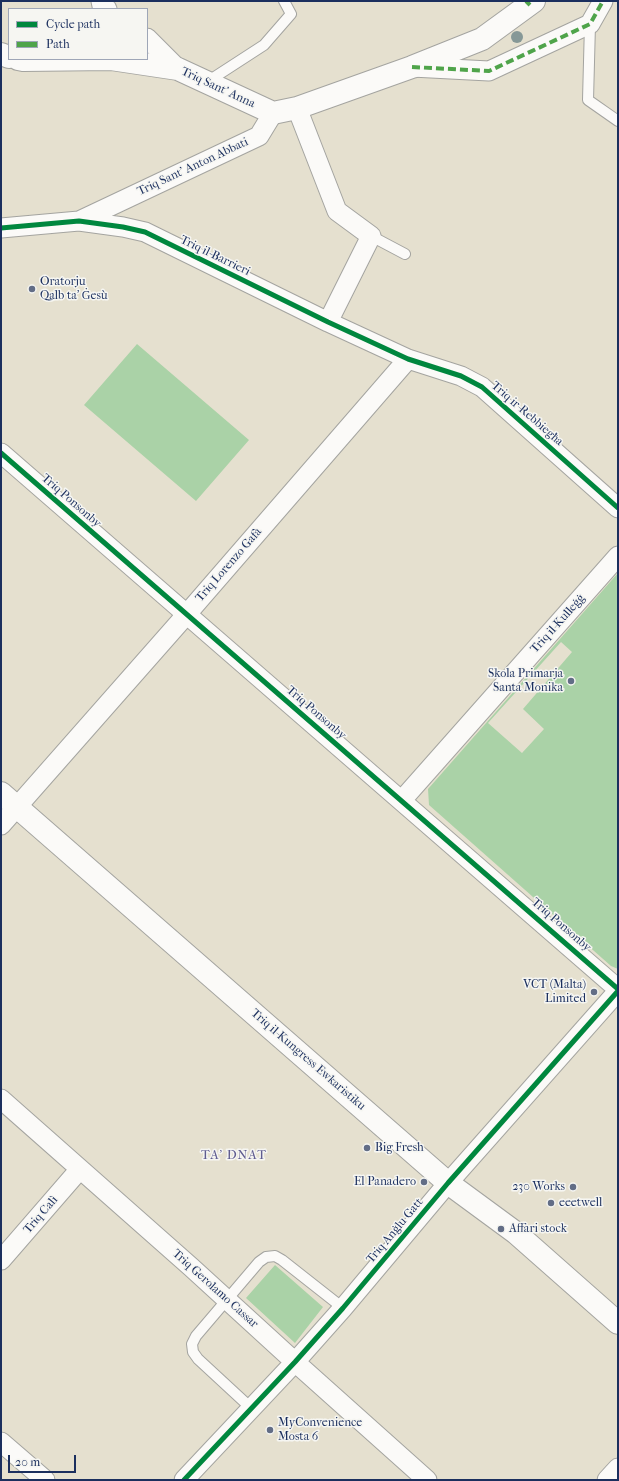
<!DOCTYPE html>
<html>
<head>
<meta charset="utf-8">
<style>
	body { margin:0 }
	#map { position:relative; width:619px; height:1481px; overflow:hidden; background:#e5e0cf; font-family:"IM FELL French Canon",serif }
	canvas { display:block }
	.frame { position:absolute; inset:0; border:2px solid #1b2f5e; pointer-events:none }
	.legend { position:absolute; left:8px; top:8px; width:140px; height:52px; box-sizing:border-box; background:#f6f6f2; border:1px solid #9ea6b7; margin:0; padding:5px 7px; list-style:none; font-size:12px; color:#1b2f5e }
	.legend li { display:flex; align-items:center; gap:8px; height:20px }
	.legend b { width:20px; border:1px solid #9ea6b7 }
	.scale { position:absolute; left:8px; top:1455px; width:68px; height:18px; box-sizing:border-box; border:2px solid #1b2f5e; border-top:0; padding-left:5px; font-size:12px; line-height:14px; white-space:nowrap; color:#1b2f5e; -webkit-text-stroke:3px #f6f6f2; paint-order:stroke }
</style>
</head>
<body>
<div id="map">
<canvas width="619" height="1481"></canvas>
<div class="frame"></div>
<ul class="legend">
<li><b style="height:5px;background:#00873e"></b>Cycle path</li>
<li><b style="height:5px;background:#4fa44a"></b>Path</li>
</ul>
<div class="scale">20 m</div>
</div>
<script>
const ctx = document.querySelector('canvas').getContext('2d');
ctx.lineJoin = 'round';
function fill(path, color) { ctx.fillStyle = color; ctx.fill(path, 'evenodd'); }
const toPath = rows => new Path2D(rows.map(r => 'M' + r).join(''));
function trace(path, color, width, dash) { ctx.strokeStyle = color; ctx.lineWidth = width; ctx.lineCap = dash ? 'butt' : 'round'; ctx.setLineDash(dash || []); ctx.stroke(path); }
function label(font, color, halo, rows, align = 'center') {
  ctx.font = font + ' "IM FELL French Canon",serif'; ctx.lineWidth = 3; ctx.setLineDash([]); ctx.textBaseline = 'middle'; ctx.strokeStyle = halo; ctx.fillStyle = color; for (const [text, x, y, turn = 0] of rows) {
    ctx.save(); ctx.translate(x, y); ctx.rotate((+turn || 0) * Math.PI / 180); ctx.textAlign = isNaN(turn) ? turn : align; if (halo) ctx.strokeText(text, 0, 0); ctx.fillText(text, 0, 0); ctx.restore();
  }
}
fill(toPath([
	[137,344,249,440,196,501,84,405],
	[618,573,618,969,611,966,429,805,428,789],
	[561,642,572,652,523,709,544,729,522,753,488,723],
	[275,1265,323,1307,295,1343,246,1298]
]), '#aad2a7');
const lane = toPath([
	[590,24,588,100,618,121],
	[207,82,264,45,291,14,284,1],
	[371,236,405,254],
	[251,1408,198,1359,193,1352,192,1344,196,1336,259,1262,266,1257,275,1256,282,1260,343,1308]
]);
const street = toPath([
	[101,1,102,6,107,9],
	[147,38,178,69],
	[412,67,489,71,590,24,603,1],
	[297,108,337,211,371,236,328,322],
	[79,221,259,136,273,113],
	[1,228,79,221,123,227,145,232,328,322,408,359,461,376,482,387,618,508],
	[1,453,618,989],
	[402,800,618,556],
	[1,825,186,615,408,359],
	[1,1099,191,1267,295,1362,427,1480],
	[1,1260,80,1169],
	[1,1442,45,1480],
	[184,1480,295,1362,343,1308,448,1183,618,991],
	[607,1480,618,1468]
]);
const secondary = toPath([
	[1,54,9,57],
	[18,59,23,60,111,59,178,69,273,113,297,108,412,67,482,39,534,1]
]);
const primary = toPath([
	[1,793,448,1183,516,1233,618,1323]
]);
trace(lane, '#a4a4a0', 12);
trace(street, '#a4a4a0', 21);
trace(secondary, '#a4a4a0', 24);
trace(primary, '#a4a4a0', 24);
trace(lane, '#fbfaf8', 10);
trace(street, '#fbfaf8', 19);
trace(secondary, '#fbfaf8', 22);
trace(primary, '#fbfaf8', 22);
trace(toPath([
	[526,1,530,5],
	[412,67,489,71,590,24,603,1]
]), '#4fa44a', 4, [8, 4]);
trace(toPath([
	[1,228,79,221,123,227,145,232,328,322,408,359,461,376,482,387,618,508],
	[1,453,618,989],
	[184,1480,295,1362,343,1308,448,1183,618,991]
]), '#00873e', 5);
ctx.fillStyle = '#869897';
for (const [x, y] of [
	[517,37]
]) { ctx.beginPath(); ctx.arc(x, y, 6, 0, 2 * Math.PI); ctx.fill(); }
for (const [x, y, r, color] of [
	[32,289,4,"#626d86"],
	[571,681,4,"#626d86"],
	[594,992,4,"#626d86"],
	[367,1148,4,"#626d86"],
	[424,1182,4,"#626d86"],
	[573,1187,4,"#626d86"],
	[551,1203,4,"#626d86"],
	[501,1229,4,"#626d86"],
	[270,1430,4,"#626d86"]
]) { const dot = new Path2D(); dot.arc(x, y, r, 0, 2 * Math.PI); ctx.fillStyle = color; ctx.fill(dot); trace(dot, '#f6f6f2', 1.5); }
label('12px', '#1b2f5e', '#f6f6f2', [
	["Triq Sant' Anna",218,88,25],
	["Triq Sant' Anton Abbati",193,167,-25],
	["Triq il-Barrieri",215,256,26],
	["Triq ir-Rebbiegħa",527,414,41],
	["Triq Ponsonby",71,501,41],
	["Triq Lorenzo Gafà",229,565,-49],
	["Triq il-Kulleġġ",558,624,-48],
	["Triq Ponsonby",316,713,41],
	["Triq Ponsonby",561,925,41],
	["Triq il-Kungress Ewkaristiku",308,1060,41],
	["Triq Calì",41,1215,-49],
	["Triq Anġlu Gatt",395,1231,-50],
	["Triq Gerolamo Cassar",215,1289,42]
]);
label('12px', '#1b2f5e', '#f6f6f2', [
	["Oratorju",40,282],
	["Qalb ta' Ġesù",40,296],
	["Skola Primarja",563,674,"right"],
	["Santa Monika",563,688,"right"],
	["VCT (Malta)",586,985,"right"],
	["Limited",586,999,"right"],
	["Big Fresh",375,1148],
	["El Panadero",416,1182,"right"],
	["230 Works",565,1187,"right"],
	["eeetwell",559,1203],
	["Affari stock",509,1229],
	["MyConvenience",278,1423],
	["Mosta 6",278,1437]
], 'left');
ctx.letterSpacing = '1px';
label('13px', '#5f5c90', '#f6f6f2', [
	["TA' DNAT",234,1156]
]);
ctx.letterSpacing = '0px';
</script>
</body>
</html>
